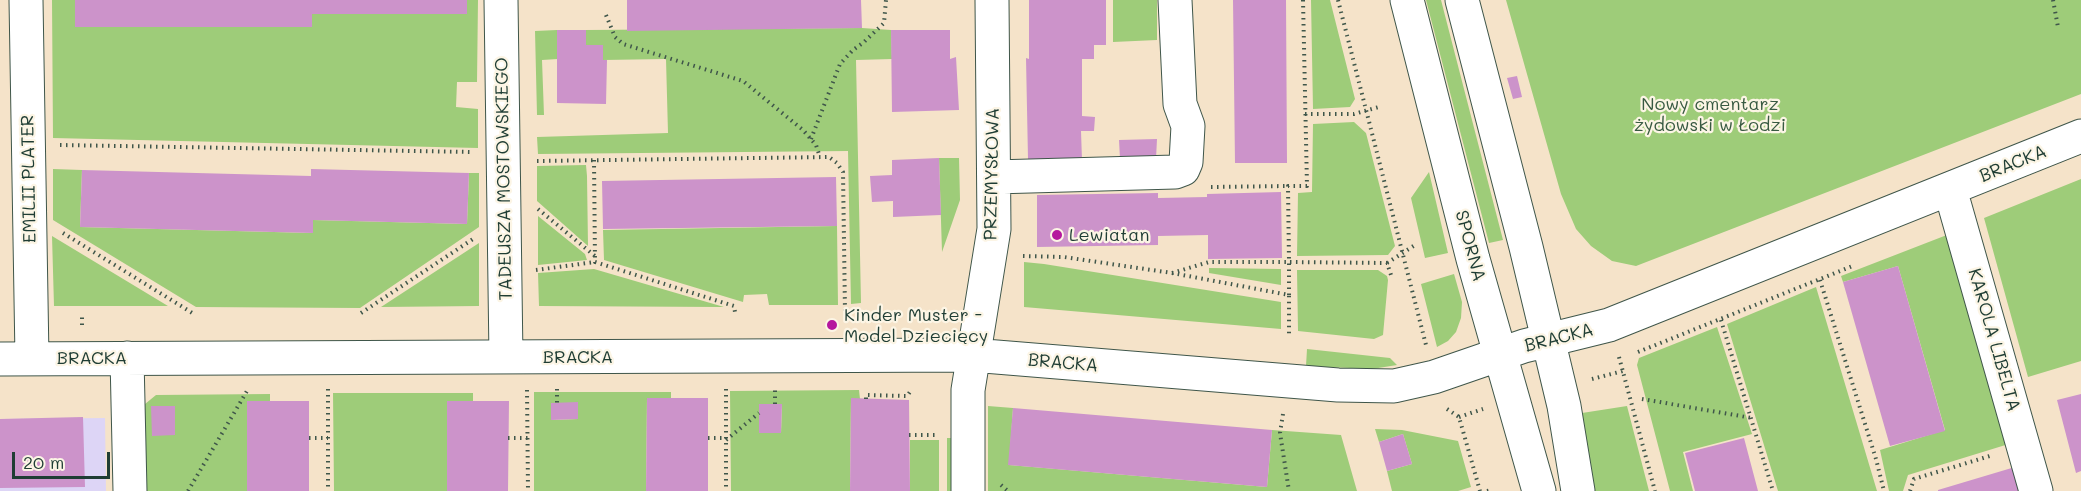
<!DOCTYPE html>
<html>
<head>
<meta charset="utf-8">
<style>
	body { margin:0 }
	#map { position:relative; width:2081px; height:491px; overflow:hidden; background:#f5e3c9; font-family:Mali,sans-serif }
	canvas { display:block }
	.scale { position:absolute; left:12px; top:452px; width:98px; height:27px; box-sizing:border-box; border:3px solid #1f3d34; border-top:0; padding-left:8px; font-size:18px; line-height:21px; white-space:nowrap; color:#1f3d34; -webkit-text-stroke:4px #fcf5e5; paint-order:stroke }
</style>
</head>
<body>
<div id="map">
<canvas width="2081" height="491"></canvas>
<div class="scale">20 m</div>
</div>
<script>
const ctx = document.querySelector('canvas').getContext('2d');
ctx.lineJoin = 'round';
function fill(path, color) { ctx.fillStyle = color; ctx.fill(path, 'evenodd'); }
const toPath = rows => new Path2D(rows.map(r => 'M' + r).join(''));
function trace(path, color, width, dash) { ctx.strokeStyle = color; ctx.lineWidth = width; ctx.lineCap = dash ? 'butt' : 'round'; ctx.setLineDash(dash || []); ctx.stroke(path); }
function label(font, color, halo, rows, align = 'center') {
  ctx.font = font + ' Mali,sans-serif'; ctx.lineWidth = 4.5; ctx.setLineDash([]); ctx.textBaseline = 'middle'; ctx.strokeStyle = halo; ctx.fillStyle = color; for (const [text, x, y, turn = 0] of rows) {
    ctx.save(); ctx.translate(x, y); ctx.rotate((+turn || 0) * Math.PI / 180); ctx.textAlign = isNaN(turn) ? turn : align; if (halo) ctx.strokeText(text, 0, 0); ctx.fillText(text, 0, 0); ctx.restore();
  }
}
fill(toPath([
	[105,418,106,491,0,491,0,419]
]), '#ddd5f6');
fill(toPath([
	[52,0,75,0,75,27,311,27,312,14,467,14,467,0,478,0,477,82,457,82,456,107,478,109,478,148,53,138],
	[1113,0,1157,0,1157,40,1113,42],
	[1311,0,1330,0,1355,99,1350,107,1313,109],
	[1426,0,1441,0,1503,240,1489,243],
	[1506,0,2081,0,2081,94,1636,266,1612,261,1591,246,1576,229,1561,194],
	[862,28,891,30,892,59,856,60,861,303,851,304,848,151,538,154,537,137,668,133,666,59,603,60,586,45,586,30],
	[557,30,558,59,542,60,544,115,537,115,535,31],
	[1354,122,1366,133,1395,246,1388,255,1297,256,1298,193,1312,192,1313,124],
	[939,158,959,158,960,200,942,252],
	[586,165,587,176,588,246,537,201,537,166],
	[53,169,82,170,80,227,312,233,313,220,467,224,469,173,479,173,479,227,360,308,196,307,53,220],
	[1429,172,1448,253,1425,258,1411,198],
	[2081,179,2081,361,2028,377,1984,218],
	[538,216,585,254,587,260,538,265],
	[837,226,838,305,769,305,767,294,744,295,743,302,604,260,603,230],
	[1952,233,2012,443,1908,475,1903,491,1889,491,1880,450,1945,430,1898,266,1843,282,1841,276],
	[52,236,168,306,54,306],
	[479,243,479,306,381,307],
	[1024,262,1044,264,1281,302,1281,329,1024,307],
	[1209,268,1281,269,1281,285,1209,273],
	[594,269,724,307,539,306,538,273],
	[1297,270,1378,270,1387,276,1388,280,1383,335,1374,339,1298,331],
	[1454,274,1462,302,1461,318,1456,332,1448,341,1437,347,1421,284],
	[1816,287,1877,491,1778,491,1727,324],
	[1717,327,1752,434,1683,452,1693,491,1670,491,1637,365,1639,358],
	[1307,349,1390,358,1397,365,1372,369,1306,366],
	[859,390,860,399,851,399,850,491,731,491,730,391],
	[759,404,782,404,781,433,759,433],
	[534,392,671,392,671,398,647,398,646,491,534,491],
	[551,403,578,403,578,419,551,420],
	[333,393,473,393,473,401,447,401,447,491,334,491],
	[270,394,270,401,247,491,145,491,145,404,156,395],
	[988,406,1013,408,1009,465,1267,487,1272,430,1341,435,1357,491,988,491],
	[1627,406,1649,491,1595,491,1582,413],
	[1375,429,1402,430,1458,441,1471,487,1458,491,1392,491,1387,471,1412,464,1403,434,1379,442],
	[947,438,960,438,960,491,947,491],
	[910,440,939,440,939,491,910,491]
]), '#9ecc79');
fill(toPath([
	[75,0,467,0,467,14,312,14,312,27,75,27],
	[627,0,861,0,862,28,627,31],
	[1029,0,1106,0,1106,45,1094,45,1094,59,1082,59,1082,116,1095,117,1094,131,1081,131,1082,160,1028,159,1026,58,1029,59],
	[1233,0,1286,0,1287,163,1235,163],
	[557,30,586,30,586,45,603,45,603,60,607,60,606,104,557,103],
	[891,30,950,30,950,59,956,57,959,110,892,112],
	[1517,76,1522,97,1513,99,1507,78],
	[1157,139,1156,159,1120,159,1119,140],
	[939,158,941,215,893,217,893,201,872,202,870,176,892,175,892,160],
	[311,169,469,173,467,224,313,220,313,233,80,227,82,170,311,176],
	[836,177,837,226,603,229,602,181],
	[1281,192,1282,258,1208,259,1208,235,1158,236,1158,245,1037,247,1037,195,1158,193,1158,198,1207,197,1207,194],
	[1898,266,1945,431,1890,446,1843,282],
	[2081,394,2081,471,2076,473,2057,400],
	[647,398,708,398,708,491,646,491],
	[851,398,909,400,910,491,850,491],
	[247,401,309,401,309,491,247,491],
	[447,401,509,401,508,491,447,491],
	[578,402,578,419,551,420,551,403],
	[759,404,782,404,781,433,759,433],
	[151,406,175,406,175,435,152,436],
	[1013,408,1272,430,1267,487,1008,465],
	[83,417,85,487,0,488,0,419],
	[1403,434,1412,464,1387,471,1379,442],
	[1744,438,1758,491,1695,491,1685,453],
	[2015,467,2022,491,1938,491,1938,490]
]), '#cc93ca');
const minor = toPath([
	[26,0,32,358],
	[501,0,506,357],
	[1407,0,1473,259,1539,491],
	[1462,0,1526,247,1564,406,1578,491],
	[994,177,1175,172,1183,169,1186,162,1188,126,1180,104,1175,0],
	[1950,189,2036,491],
	[127,358,130,491],
	[0,359,972,355,1338,385,1394,386,1434,377,1524,346,1609,325,2081,136],
	[968,491,968,390,994,229,992,0]
]);
trace(minor, '#3f564a', 35);
trace(toPath([
	[1303,0,1307,186,1288,186,1289,262,1387,263,1392,278],
	[1338,0,1426,345],
	[2053,0,2058,27],
	[606,15,615,37,623,44,743,81,803,130,816,145,820,157],
	[1305,114,1354,114,1379,107],
	[811,139,840,64,853,50,864,42,884,23,886,0],
	[60,145,472,152],
	[594,160,595,262,734,306,735,312],
	[537,161,829,157,837,163,843,172,845,312],
	[1211,187,1288,186],
	[538,209,595,256],
	[63,233,194,314],
	[1023,256,1064,257,1172,273,1289,295,1289,337],
	[1387,263,1415,245],
	[536,270,595,262],
	[1172,273,1209,262,1289,262,1289,295],
	[1820,280,1876,459,1884,491],
	[361,313,473,239],
	[1721,320,1773,491],
	[82,325,82,314],
	[1638,352,1855,265],
	[1619,357,1655,491],
	[1592,379,1623,371],
	[328,389,328,491],
	[557,389,557,403],
	[726,389,726,491],
	[527,390,528,491],
	[866,399,866,395,907,396,912,389],
	[1642,399,1752,418],
	[775,404,775,387],
	[1447,409,1459,417,1480,491],
	[1283,414,1280,433,1289,491],
	[1459,417,1483,409],
	[909,435,935,435],
	[309,438,328,438],
	[508,438,528,438],
	[708,438,726,438],
	[726,440,759,413],
	[1001,485,1008,491],
	[188,491,247,391],
	[1487,491,1492,490],
	[1910,491,1914,479,1993,455]
]), '#3f564a', 4, [1.5, 4.5]);
trace(minor, '#fff', 33);
for (const [x, y, r, color] of [
	[1057,235,6,"#b5179e"],
	[832,325,6,"#b5179e"]
]) { const dot = new Path2D(); dot.arc(x, y, r, 0, 2 * Math.PI); ctx.fillStyle = color; ctx.fill(dot); trace(dot, '#fcf5e5', 2); }
label('18px', '#385a42', '#fcf5e5', [
	["Nowy cmentarz",1710,104],
	["żydowski w Łodzi",1710,125]
]);
label('18px', '#1f3d34', '#fcf5e5', [
	["BRACKA",2013,164,-22],
	["PRZEMYSŁOWA",992,174,-89],
	["EMILII PLATER",29,179,-91],
	["TADEUSZA MOSTOWSKIEGO",504,179,-91],
	["SPORNA",1470,246,75],
	["BRACKA",1559,338,-14],
	["KAROLA LIBELTA",1994,340,74],
	["BRACKA",578,357],
	["BRACKA",92,358],
	["BRACKA",1063,363,5]
]);
label('18px', '#1f3d34', '#fcf5e5', [
	["Lewiatan",1069,235],
	["Kinder Muster -",844,315],
	["Model Dziecięcy",844,336]
], 'left');
</script>
</body>
</html>
